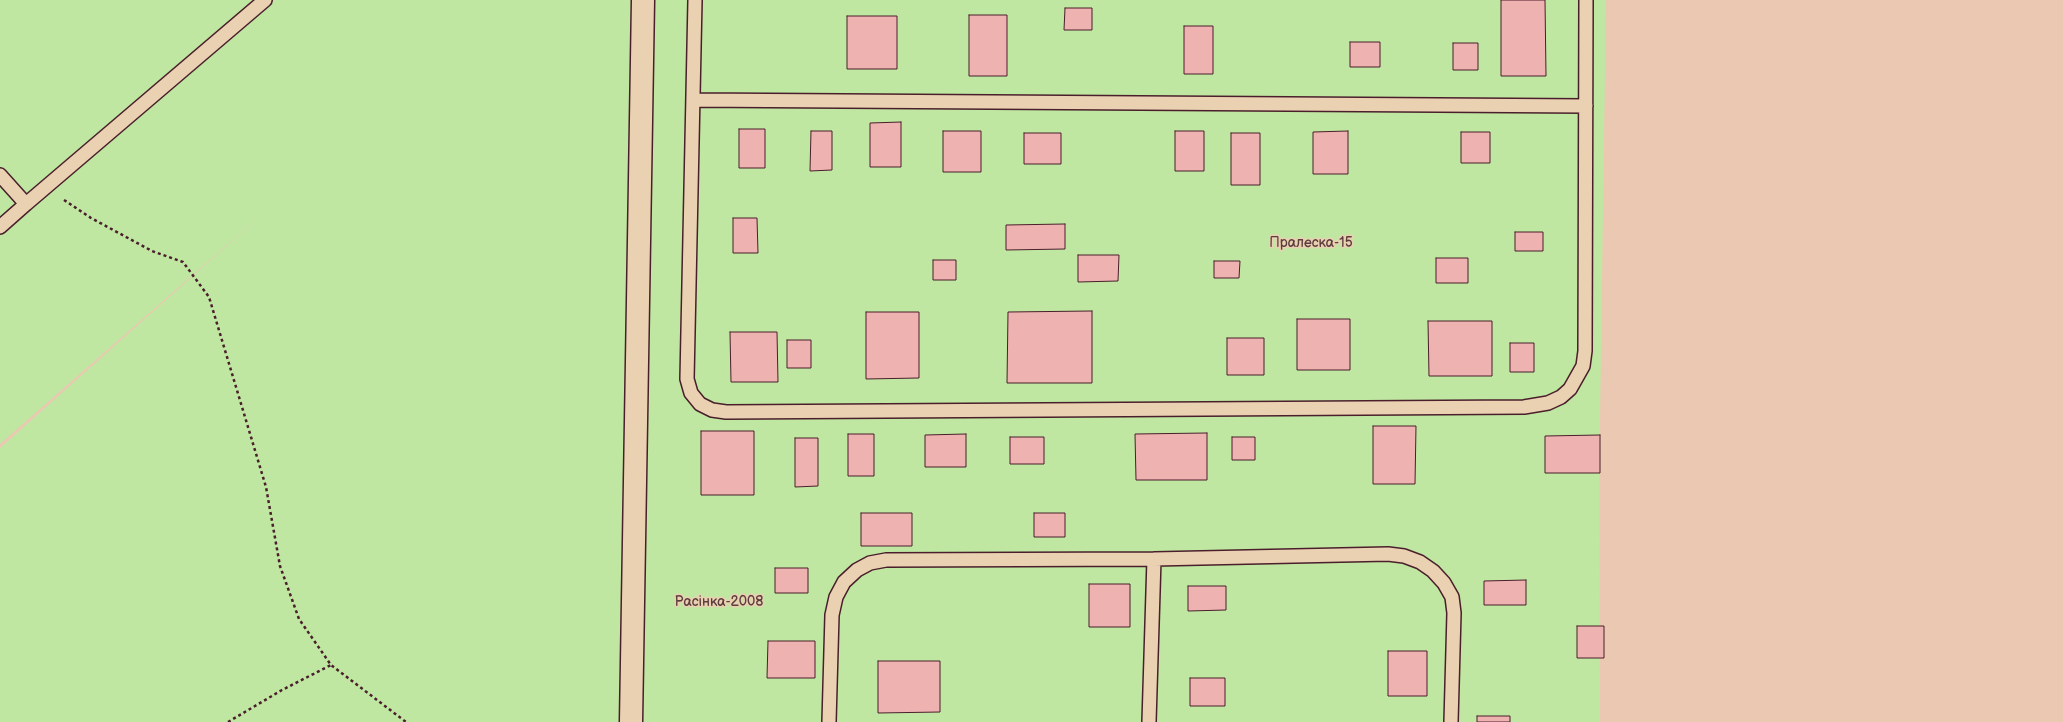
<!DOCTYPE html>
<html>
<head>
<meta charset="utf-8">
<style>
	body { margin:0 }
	canvas { display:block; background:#ebc8b1 }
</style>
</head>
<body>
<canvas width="2063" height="722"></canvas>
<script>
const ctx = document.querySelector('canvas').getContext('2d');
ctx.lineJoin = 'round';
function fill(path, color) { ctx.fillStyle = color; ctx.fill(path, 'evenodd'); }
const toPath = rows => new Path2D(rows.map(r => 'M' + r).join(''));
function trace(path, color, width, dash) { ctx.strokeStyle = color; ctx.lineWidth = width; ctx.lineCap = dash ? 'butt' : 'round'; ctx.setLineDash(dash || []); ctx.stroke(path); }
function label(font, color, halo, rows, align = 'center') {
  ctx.font = font + ' "Balsamiq Sans",sans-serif'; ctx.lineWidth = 3; ctx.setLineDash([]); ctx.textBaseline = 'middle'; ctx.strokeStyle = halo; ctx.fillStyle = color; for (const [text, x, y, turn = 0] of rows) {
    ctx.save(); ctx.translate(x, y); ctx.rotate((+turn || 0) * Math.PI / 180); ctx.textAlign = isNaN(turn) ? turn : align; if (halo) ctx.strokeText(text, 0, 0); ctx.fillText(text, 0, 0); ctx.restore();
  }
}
fill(toPath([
	[0,0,1606,0,1599,487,1600,722,0,722,0,448,269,208,0,444]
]), '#bfe7a2');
const building = toPath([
	[1501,0,1545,0,1546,76,1501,76,1501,0],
	[1065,8,1092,8,1092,30,1064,30,1065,8],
	[969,15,1007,15,1007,76,969,76,969,15],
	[847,16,897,16,897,69,847,69,847,16],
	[1184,26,1213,26,1213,74,1184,74,1184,26],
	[1350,42,1380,42,1380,67,1350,67,1350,42],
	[1453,43,1478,43,1478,70,1453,70,1453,43],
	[901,122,901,167,870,167,870,123,901,122],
	[739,129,765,129,765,168,739,168,739,129],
	[811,131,832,131,832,170,810,171,811,131],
	[943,131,981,131,981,172,943,172,943,131],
	[1175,131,1204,131,1204,171,1175,171,1175,131],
	[1348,131,1348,174,1313,174,1313,132,1348,131],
	[1461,132,1490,132,1490,163,1461,163,1461,132],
	[1024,133,1061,133,1061,164,1024,164,1024,133],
	[1231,133,1260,133,1260,185,1231,185,1231,133],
	[733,218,757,218,758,253,733,253,733,218],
	[1065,224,1065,249,1006,250,1006,225,1065,224],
	[1515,232,1543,232,1543,251,1515,251,1515,232],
	[1078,255,1119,255,1118,281,1078,282,1078,255],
	[1436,258,1468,258,1468,283,1436,283,1436,258],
	[933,260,956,260,956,280,933,280,933,260],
	[1214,261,1240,261,1239,278,1214,278,1214,261],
	[1092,311,1092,383,1007,383,1008,312,1092,311],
	[866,312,919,312,919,378,866,379,866,312],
	[1297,319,1350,319,1350,370,1297,370,1297,319],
	[1428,321,1492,321,1492,376,1429,376,1428,321],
	[730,332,777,332,778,382,731,382,730,332],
	[1227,338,1264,338,1264,375,1227,375,1227,338],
	[787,340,811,340,811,368,787,368,787,340],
	[1510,343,1534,343,1534,372,1510,372,1510,343],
	[1373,426,1416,426,1415,484,1373,484,1373,426],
	[701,431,754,431,754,495,701,495,701,431],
	[1207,433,1207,480,1136,480,1135,434,1207,433],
	[848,434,874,434,874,476,848,476,848,434],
	[966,434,966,467,925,467,925,435,966,434],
	[1600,435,1600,473,1545,473,1545,436,1600,435],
	[1010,437,1044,437,1044,464,1010,464,1010,437],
	[1232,437,1255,437,1255,460,1232,460,1232,437],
	[795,438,818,438,818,486,795,487,795,438],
	[861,513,912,513,912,546,861,546,861,513],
	[1034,513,1065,513,1065,537,1034,537,1034,513],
	[775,568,808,568,808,593,775,593,775,568],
	[1526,580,1526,605,1484,605,1484,581,1526,580],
	[1089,584,1130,584,1130,627,1089,627,1089,584],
	[1188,586,1226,586,1226,610,1188,611,1188,586],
	[1577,626,1604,626,1604,658,1577,658,1577,626],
	[768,641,815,641,815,678,767,678,768,641],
	[1388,651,1427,651,1427,696,1388,696,1388,651],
	[878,661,940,661,940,712,878,713,878,661],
	[1190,678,1225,678,1225,706,1190,706,1190,678],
	[1477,716,1510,716,1510,722,1477,722,1477,716]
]);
fill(building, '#eeb2b0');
trace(building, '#4a1f2b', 1);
const service = toPath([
	[695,0,687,379,691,393,700,404,712,410,726,412,1524,407,1548,403,1561,397,1570,389,1583,366,1585,351,1586,0],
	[694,100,1586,106],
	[0,175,26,204,0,227],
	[26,204,265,0],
	[829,722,832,615,836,597,844,582,857,570,870,563,886,560,1154,559,1388,554,1404,556,1420,562,1433,571,1444,583,1452,597,1454,613,1451,722],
	[1149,722,1154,559]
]);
const minor = toPath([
	[631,722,643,0]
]);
trace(service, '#4a1f2b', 16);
trace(minor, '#4a1f2b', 25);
trace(toPath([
	[64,200,91,218,152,251,183,262,209,297,266,487,280,566,299,619,331,665,406,722],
	[228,722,282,690,331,665]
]), '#4a1f2b', 2.5, [3, 3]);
trace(service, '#ead1b2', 13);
trace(minor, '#ead1b2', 22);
label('14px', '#5c3d3d', '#ead1b2', [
	["Пралеска-15",1311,243],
	["Расінка-2008",719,602]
]);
</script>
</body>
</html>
